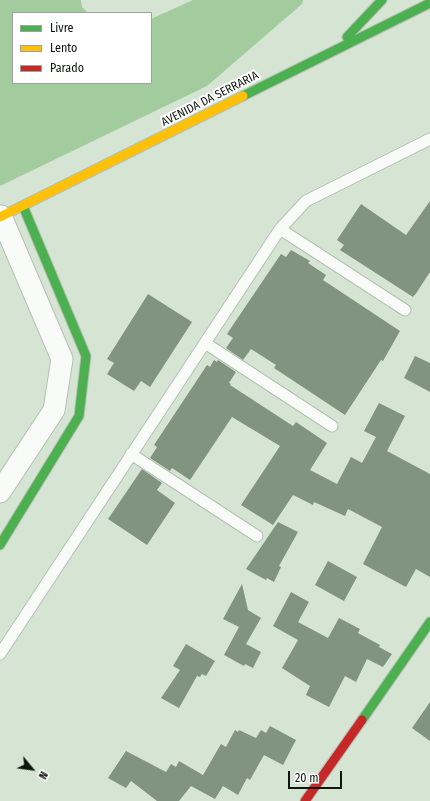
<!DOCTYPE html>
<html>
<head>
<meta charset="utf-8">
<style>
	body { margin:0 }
	#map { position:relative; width:430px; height:801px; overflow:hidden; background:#d6e4d4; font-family:"Fira Sans Condensed",sans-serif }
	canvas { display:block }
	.legend { position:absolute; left:12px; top:12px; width:140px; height:72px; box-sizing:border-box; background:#fff; border:1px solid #9ea29e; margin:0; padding:5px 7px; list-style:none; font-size:12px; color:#0d170c }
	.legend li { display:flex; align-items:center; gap:8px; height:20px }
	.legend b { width:20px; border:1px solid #9ea29e }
	.north { position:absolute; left:12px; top:749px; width:40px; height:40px; -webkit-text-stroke:3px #fff; paint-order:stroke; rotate:119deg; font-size:11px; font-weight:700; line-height:16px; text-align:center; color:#0d170c }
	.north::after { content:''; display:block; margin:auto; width:14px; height:18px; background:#0d170c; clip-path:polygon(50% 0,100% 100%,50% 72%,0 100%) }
	.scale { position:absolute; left:288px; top:771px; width:54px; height:18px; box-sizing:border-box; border:2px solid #0d170c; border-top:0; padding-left:5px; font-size:12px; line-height:14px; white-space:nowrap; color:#0d170c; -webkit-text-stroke:3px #fff; paint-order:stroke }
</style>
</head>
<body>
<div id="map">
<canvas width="430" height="801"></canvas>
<ul class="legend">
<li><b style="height:5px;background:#4caf50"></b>Livre</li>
<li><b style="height:5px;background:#ffc107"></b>Lento</li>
<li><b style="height:5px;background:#c62828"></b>Parado</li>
</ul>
<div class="north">N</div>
<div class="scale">20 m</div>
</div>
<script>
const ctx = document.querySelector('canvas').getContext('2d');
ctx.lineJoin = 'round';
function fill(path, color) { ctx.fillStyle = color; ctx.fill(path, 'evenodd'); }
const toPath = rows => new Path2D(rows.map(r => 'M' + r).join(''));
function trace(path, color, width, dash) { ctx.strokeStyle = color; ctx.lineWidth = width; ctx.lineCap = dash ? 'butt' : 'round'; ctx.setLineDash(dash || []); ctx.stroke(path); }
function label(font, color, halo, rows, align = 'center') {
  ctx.font = font + ' "Fira Sans Condensed",sans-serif'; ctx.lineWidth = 4; ctx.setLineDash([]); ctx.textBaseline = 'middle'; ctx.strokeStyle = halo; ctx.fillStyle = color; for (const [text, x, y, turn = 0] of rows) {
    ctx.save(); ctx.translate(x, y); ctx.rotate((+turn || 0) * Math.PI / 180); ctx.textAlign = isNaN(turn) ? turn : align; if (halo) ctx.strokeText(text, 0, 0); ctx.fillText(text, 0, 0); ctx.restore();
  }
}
fill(toPath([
	[0,0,81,0,82,7,88,13,13,13,13,83,151,83,151,19,193,0,303,0,302,4,207,86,0,186]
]), '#a2cc9e');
fill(toPath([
	[430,201,430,272,415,295,414,295,413,297,340,250,344,245,337,240,361,204,406,235],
	[291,250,310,261,308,263,326,275,323,280,400,331,383,361,381,360,345,415,274,368,276,365,251,349,243,360,226,348,233,338,227,334,239,316,281,254,286,257],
	[148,294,192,322,150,387,141,381,134,391,107,374,114,363,107,359],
	[415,356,430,363,430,392,404,378],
	[214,360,217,362,218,360,236,372,229,383,231,384,230,385,293,426,296,422,327,443,310,470,337,484,351,457,362,463,376,437,364,431,379,403,405,416,387,451,430,474,430,577,416,569,406,587,363,564,382,527,348,509,345,516,314,502,313,505,293,495,273,525,241,505,280,446,232,417,190,480,172,468,170,471,150,458,157,447,154,445,207,365,210,367],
	[142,469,162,483,157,490,175,503,147,545,108,519],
	[278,522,298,532,279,566,281,567,274,582,267,578,266,580,246,569],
	[328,561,357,577,344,601,315,585],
	[242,584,248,610,261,618,246,644,261,652,253,668,245,664,244,666,224,655,239,627,223,619],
	[291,592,309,602,298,622,328,638,339,618,360,629,358,633,380,645,379,647,392,654,383,667,367,659,356,682,345,676,329,707,306,695,310,686,282,668,298,640,273,626],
	[186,644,215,661,206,676,202,674,200,677,197,676,179,708,161,698,180,670,173,666],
	[430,702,430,741,412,728],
	[270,726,296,740,283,765,264,755,250,780,247,778,238,795,223,786,215,799,191,786,179,801,157,801,131,781,126,788,108,778,126,751,166,772,171,764,176,767,179,761,203,775,221,744,226,747,235,730,238,732,239,730,256,738,261,730,266,733]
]), '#81947f');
const lane = toPath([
	[280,229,405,310],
	[205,343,332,426],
	[131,454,257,536],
	[0,654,280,229,306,201,430,139]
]);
const street = toPath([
	[0,492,54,410,62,359,1,216]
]);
const fast = toPath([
	[347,37,382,0],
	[243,96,430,3],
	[0,545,79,416,86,356,23,206],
	[362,720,430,622]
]);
const slow = toPath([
	[0,217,243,96]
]);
const jam = toPath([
	[305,801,362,720]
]);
trace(lane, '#b5c0b4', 13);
trace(street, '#b5c0b4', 23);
trace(fast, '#b5c0b4', 11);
trace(slow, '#b5c0b4', 11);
trace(jam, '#b5c0b4', 11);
trace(lane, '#f9fbf9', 11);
trace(street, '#f9fbf9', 21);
trace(fast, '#4caf50', 9);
trace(slow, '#ffc107', 9);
trace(jam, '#c62828', 9);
label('12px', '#0d170c', '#fff', [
	["AVENIDA DA SERRARIA",210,99,-27]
]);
</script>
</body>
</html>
